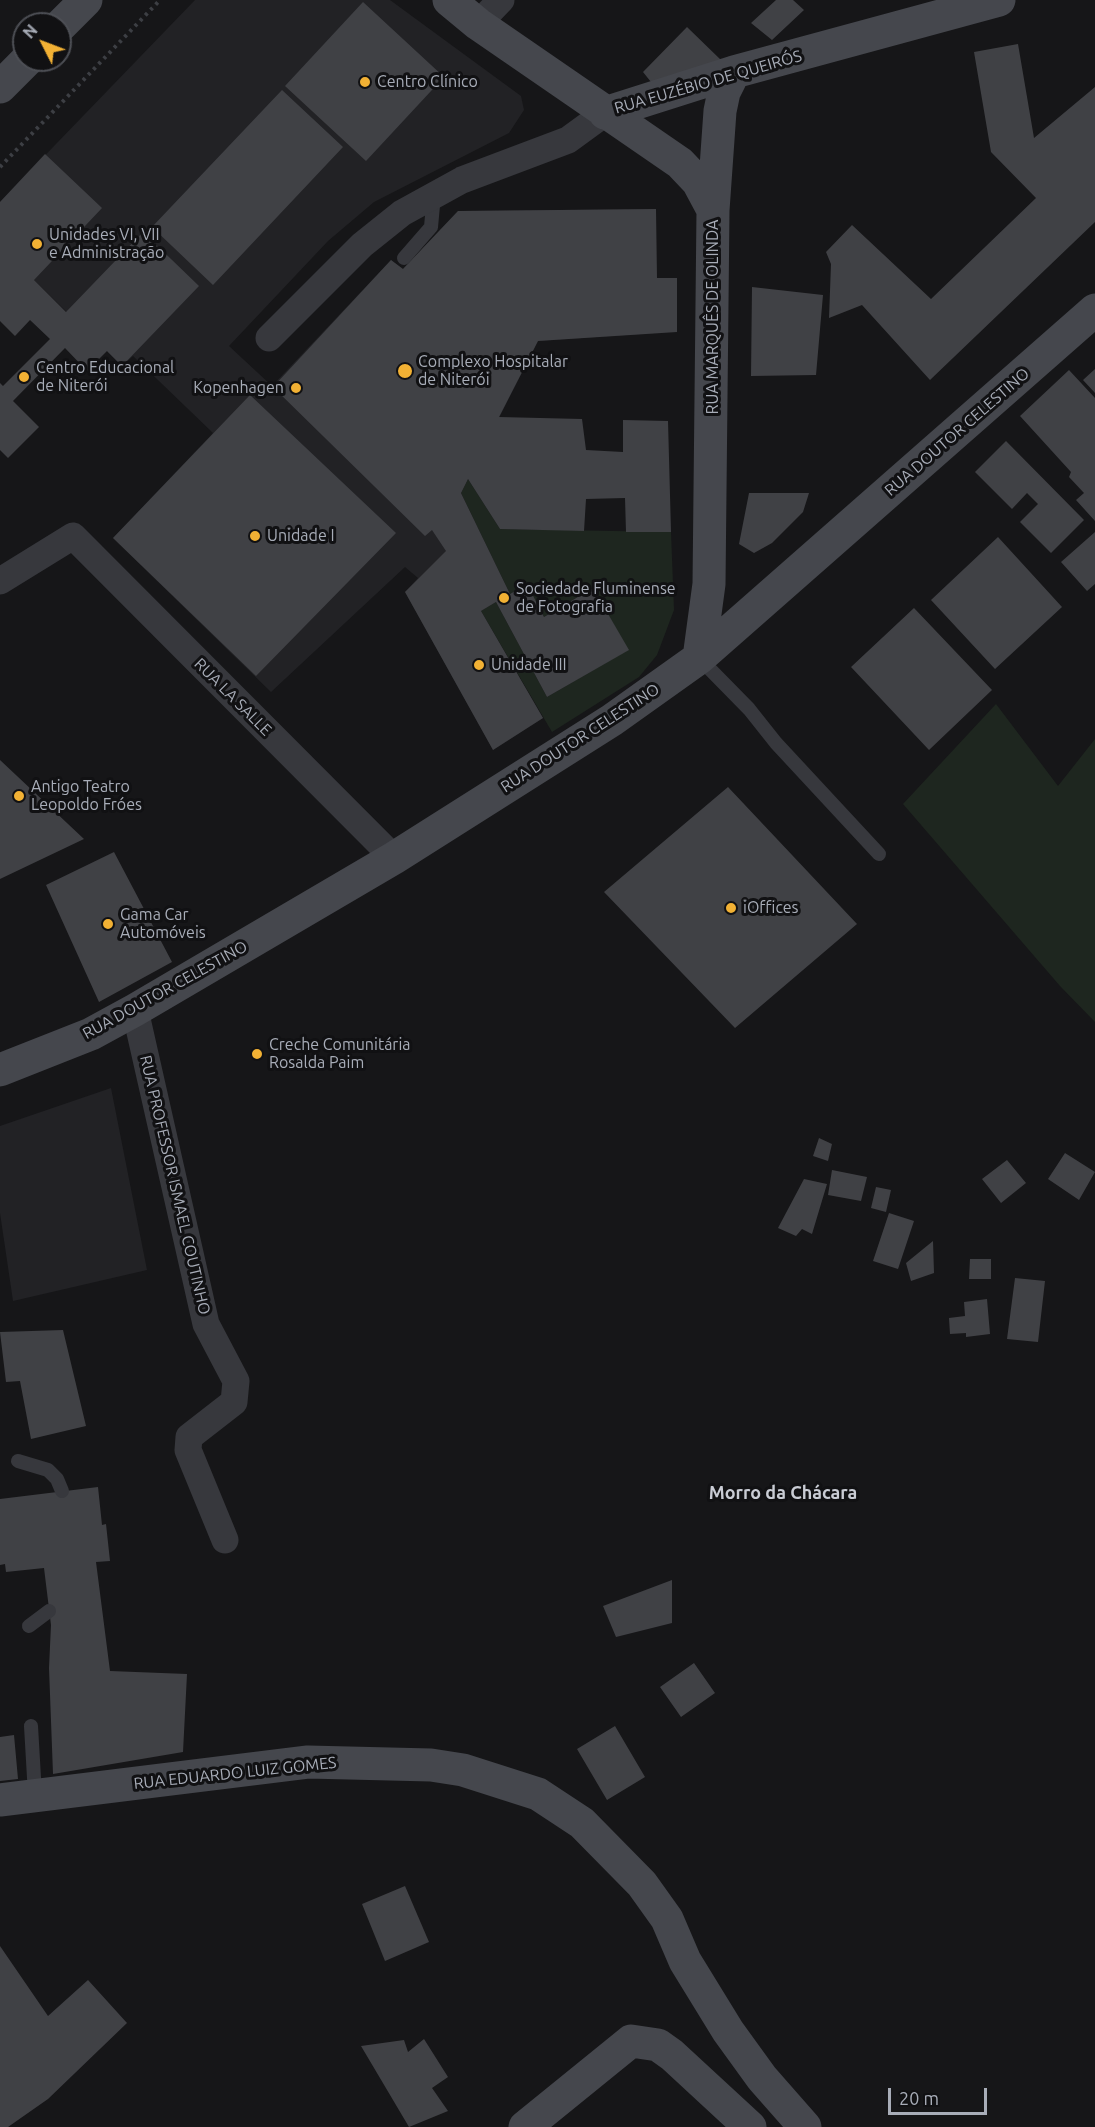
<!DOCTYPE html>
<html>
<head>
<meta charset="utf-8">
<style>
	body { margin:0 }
	#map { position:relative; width:1095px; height:2127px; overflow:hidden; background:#161618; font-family:Ubuntu,sans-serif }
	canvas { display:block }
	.north { position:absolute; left:12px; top:12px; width:60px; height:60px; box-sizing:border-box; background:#111113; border:2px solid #4d4f55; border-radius:50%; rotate:312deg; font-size:16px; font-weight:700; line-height:24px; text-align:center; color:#a8adb8 }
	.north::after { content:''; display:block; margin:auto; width:21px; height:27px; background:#f2b134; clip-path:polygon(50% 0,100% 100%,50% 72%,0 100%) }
	.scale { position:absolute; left:888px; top:2088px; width:99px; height:27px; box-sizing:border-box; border:3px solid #a8adb8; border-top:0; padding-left:8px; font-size:18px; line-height:21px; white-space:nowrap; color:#a8adb8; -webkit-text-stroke:4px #111113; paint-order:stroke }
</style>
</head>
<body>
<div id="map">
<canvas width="1095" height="2127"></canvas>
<div class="north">N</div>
<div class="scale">20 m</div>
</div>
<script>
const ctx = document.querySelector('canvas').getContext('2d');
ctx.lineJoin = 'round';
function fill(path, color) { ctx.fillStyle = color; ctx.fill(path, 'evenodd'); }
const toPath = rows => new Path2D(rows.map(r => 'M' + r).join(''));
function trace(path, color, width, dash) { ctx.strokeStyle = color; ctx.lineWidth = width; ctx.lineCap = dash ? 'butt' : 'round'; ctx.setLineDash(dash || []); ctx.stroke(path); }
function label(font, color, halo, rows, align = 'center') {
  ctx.font = font + ' Ubuntu,sans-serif'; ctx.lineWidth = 6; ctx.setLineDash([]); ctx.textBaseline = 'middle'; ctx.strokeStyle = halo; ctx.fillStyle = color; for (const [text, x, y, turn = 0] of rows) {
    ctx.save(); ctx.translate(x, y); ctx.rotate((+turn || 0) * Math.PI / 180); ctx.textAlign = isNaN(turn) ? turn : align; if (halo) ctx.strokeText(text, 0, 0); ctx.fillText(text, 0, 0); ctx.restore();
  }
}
fill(toPath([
	[195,0,390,0,521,96,524,110,509,133,374,202,328,241,229,346,272,386,391,260,403,269,458,211,656,209,656,333,538,341,461,493,446,551,543,718,493,750,405,592,418,578,405,567,271,692,113,538,213,433,133,356,122,366,34,280,0,265,0,202],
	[111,1088,147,1270,13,1301,0,1213,0,1126]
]), '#222225');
fill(toPath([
	[468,479,500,529,671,532,674,610,657,655,639,677,552,732,481,611,496,602,547,697,628,650,593,588,544,617,527,585,510,594,461,493],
	[996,704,1058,786,1095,739,1095,1022,1060,986,903,804]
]), '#1e261f');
fill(toPath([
	[776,0,793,0,804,10,772,40,751,23],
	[363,2,444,77,366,161,285,86],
	[687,27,722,61,655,87,643,72],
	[1018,44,1034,138,1095,87,1095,222,930,380,862,305,829,318,831,264,826,252,852,225,931,299,1036,198,991,152,974,52],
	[282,90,343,147,213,285,152,227],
	[45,154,102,208,34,280,66,312,143,232,199,286,122,366,107,351,87,371,65,348,13,401,39,427,8,458,0,450,0,383,3,386,50,339,30,320,15,336,0,321,0,202],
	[656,209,657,278,677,278,677,332,538,341,499,417,582,419,586,450,623,452,623,420,668,421,671,532,626,532,625,498,586,499,584,531,500,529,468,479,461,493,510,594,527,584,544,617,593,588,629,650,547,697,496,602,481,611,543,718,493,750,405,592,446,551,432,530,425,536,273,387,391,260,403,269,458,211],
	[752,287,823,295,816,375,751,376],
	[1095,369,1095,393,1083,380],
	[1069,370,1095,398,1095,521,1076,500,1084,493,1069,477,1071,472,1020,416],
	[250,395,396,533,256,676,113,538],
	[1006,441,1084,520,1051,553,1020,522,1038,504,1027,493,1012,509,975,472],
	[749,493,809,493,803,512,772,543,754,553,739,544],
	[1095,532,1095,584,1087,591,1061,562],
	[998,537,1062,607,995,669,931,600],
	[914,608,992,690,929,750,851,667],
	[0,760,84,839,0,879],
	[728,787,857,924,735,1028,604,892],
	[114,852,172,962,99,1002,46,885],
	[819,1138,832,1144,828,1161,813,1156],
	[1065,1153,1095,1172,1079,1200,1048,1179],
	[1007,1160,1026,1183,1001,1203,982,1179],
	[832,1170,867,1177,861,1201,828,1195],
	[804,1179,827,1184,812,1234,802,1229,796,1236,778,1228],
	[876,1187,891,1190,886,1212,871,1208],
	[889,1213,914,1221,898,1269,873,1261],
	[933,1241,934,1273,911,1281,906,1263],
	[970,1259,991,1259,991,1279,969,1279],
	[1015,1278,1045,1281,1038,1342,1007,1339],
	[987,1299,990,1334,966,1337,966,1333,950,1334,949,1318,965,1316,964,1302],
	[63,1330,86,1426,31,1439,20,1381,6,1382,0,1332],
	[98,1487,102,1525,106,1524,110,1561,96,1562,110,1671,187,1674,183,1752,53,1774,49,1668,51,1625,44,1568,6,1572,5,1564,0,1565,0,1499],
	[672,1580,672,1623,616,1637,603,1606],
	[694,1663,715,1693,681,1717,660,1687],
	[615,1726,645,1777,607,1800,577,1749],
	[14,1735,18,1779,0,1781,0,1737],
	[405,1886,429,1942,385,1961,362,1904],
	[0,1946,48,2016,88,1980,127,2023,48,2099,8,2127,0,2127],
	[424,2039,448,2077,432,2088,448,2111,409,2127,361,2046,404,2040,408,2052]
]), '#404145');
trace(toPath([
	[0,167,160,0]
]), '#3d3f44', 4, [3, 4.5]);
trace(toPath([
	[404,258,431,227,434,194],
	[699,658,749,709,776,743,879,854],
	[18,1461,48,1470,57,1479,62,1491],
	[29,1626,49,1611],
	[31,1726,35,1795]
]), '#37383d', 14);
trace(toPath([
	[478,24,501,0],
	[269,338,362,245,402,213,462,180,568,140,605,113],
	[0,581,73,536,394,858],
	[135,1010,206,1324,236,1381,234,1402,189,1437,188,1450,225,1540]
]), '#37383d', 27);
trace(toPath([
	[449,0,478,24,680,163,698,182,713,210,709,584,699,658],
	[60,26,86,0],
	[0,87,27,60],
	[605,113,734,72,999,0],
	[713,210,720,111,724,92,734,72],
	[0,1070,91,1034,135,1010,394,858,612,720,699,658,1095,310],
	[0,1800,308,1762,431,1765,463,1770,538,1794,582,1823,642,1884,667,1919,685,1961,728,2031,762,2078,805,2127],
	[525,2127,631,2041,658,2045,672,2055,750,2127]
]), '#45474d', 33);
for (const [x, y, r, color] of [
	[365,82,6,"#f2b134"],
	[37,244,6,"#f2b134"],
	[405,371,8,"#f2b134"],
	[24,377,6,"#f2b134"],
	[296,388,6,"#f2b134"],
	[255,536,6,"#f2b134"],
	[504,598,6,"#f2b134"],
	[479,665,6,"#f2b134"],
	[19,796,6,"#f2b134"],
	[731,908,6,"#f2b134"],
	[108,924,6,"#f2b134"],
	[257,1054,6,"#f2b134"]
]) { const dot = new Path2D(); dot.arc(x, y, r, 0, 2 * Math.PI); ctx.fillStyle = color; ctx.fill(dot); trace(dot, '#111113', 2); }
label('16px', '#a8adb8', '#111113', [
	["Centro Clínico",377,82],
	["Unidades VI, VII",49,235],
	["e Administração",49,253],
	["Complexo Hospitalar",418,362],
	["de Niterói",418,380],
	["Centro Educacional",36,368],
	["de Niterói",36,386],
	["Kopenhagen",284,388,"right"],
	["Unidade I",267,536],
	["Sociedade Fluminense",516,589],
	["de Fotografia",516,607],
	["Unidade III",491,665],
	["Antigo Teatro",31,787],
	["Leopoldo Fróes",31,805],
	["iOffices",743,908],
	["Gama Car",120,915],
	["Automóveis",120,933],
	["Creche Comunitária",269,1045],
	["Rosalda Paim",269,1063]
], 'left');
label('16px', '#a8adb8', '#111113', [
	["RUA EUZÉBIO DE QUEIRÓS",708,82,-16],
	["RUA MARQUÊS DE OLINDA",713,317,-90],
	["RUA DOUTOR CELESTINO",957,432,-41],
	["RUA LA SALLE",233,697,45],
	["RUA DOUTOR CELESTINO",580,738,-33],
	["RUA DOUTOR CELESTINO",165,990,-29],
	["RUA PROFESSOR ISMAEL COUTINHO",175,1185,77],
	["RUA EDUARDO LUIZ GOMES",235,1773,-6]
]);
label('bold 18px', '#c9ccd4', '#111113', [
	["Morro da Chácara",783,1493]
]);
</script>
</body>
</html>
